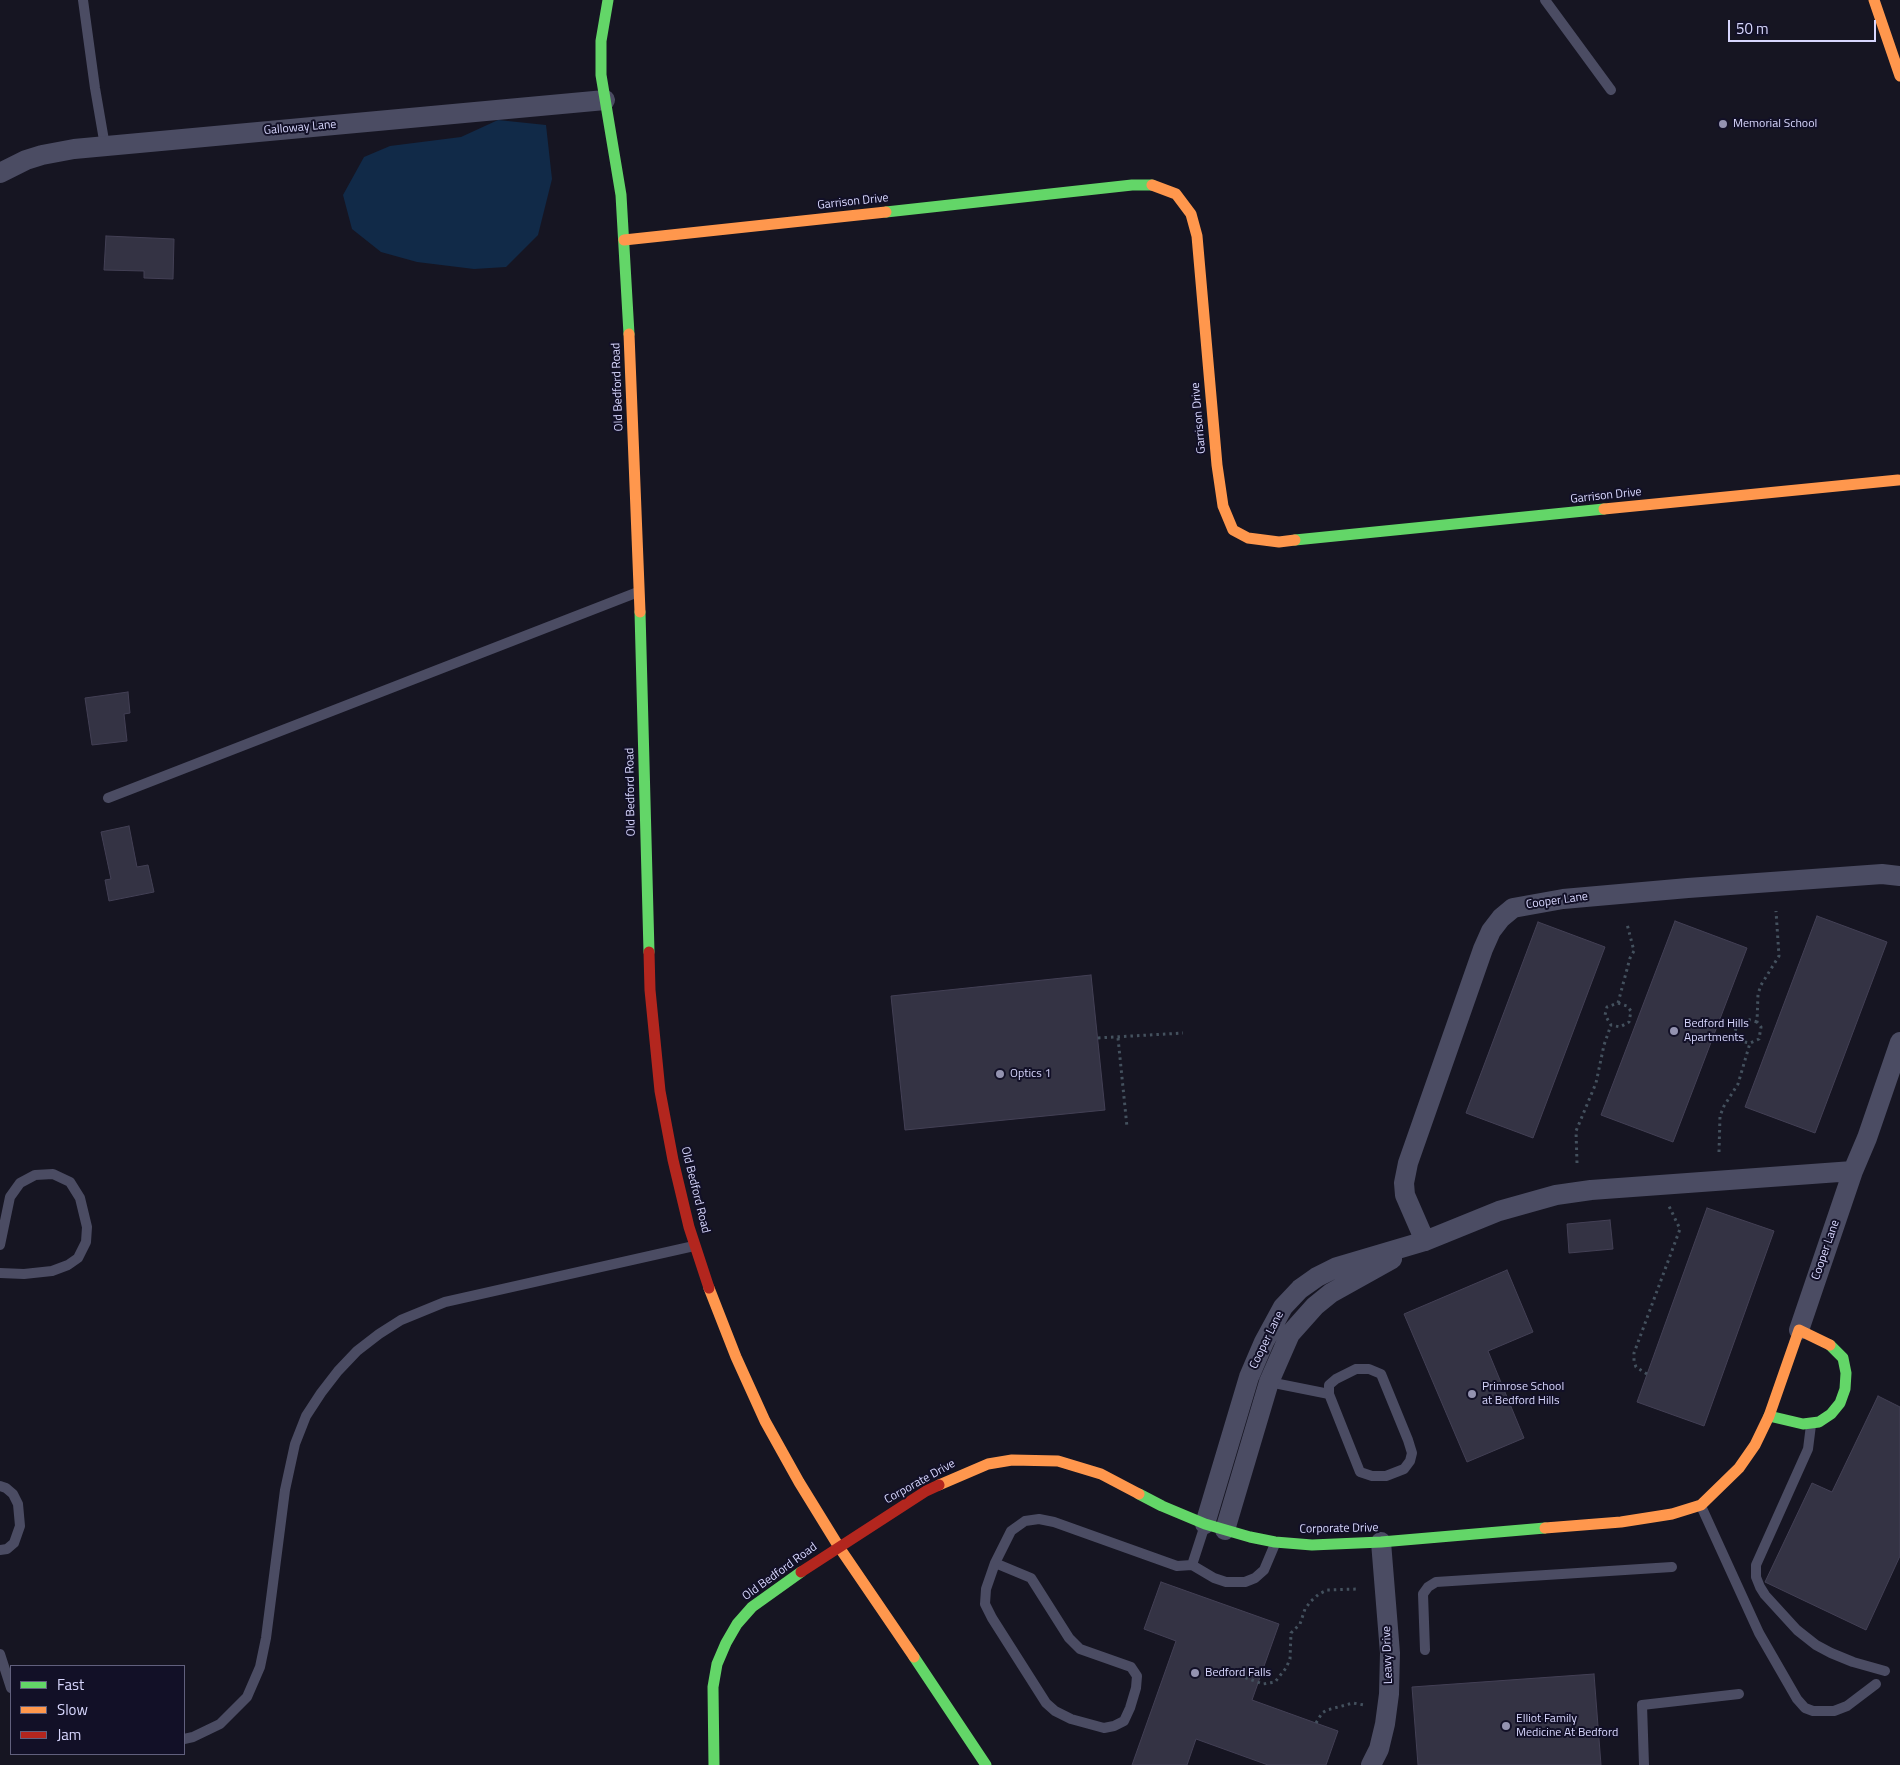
<!DOCTYPE html>
<html>
<head>
<meta charset="utf-8">
<style>
	body { margin:0 }
	#map { position:relative; width:1900px; height:1765px; overflow:hidden; background:#161522; font-family:"Titillium Web",sans-serif }
	canvas { display:block }
	.legend { position:absolute; left:10px; top:1665px; width:175px; height:90px; box-sizing:border-box; background:#121027; border:1px solid #61607d; margin:0; padding:6px 9px; list-style:none; font-size:15px; color:#d8d7fe }
	.legend li { display:flex; align-items:center; gap:10px; height:25px }
	.legend b { width:25px; border:1px solid #61607d }
	.scale { position:absolute; left:1728px; top:20px; width:148px; height:22px; box-sizing:border-box; border:2px solid #d8d7fe; border-top:0; padding-left:6px; font-size:15px; line-height:18px; white-space:nowrap; color:#d8d7fe; -webkit-text-stroke:4px #121027; paint-order:stroke }
</style>
</head>
<body>
<div id="map">
<canvas width="1900" height="1765"></canvas>
<ul class="legend">
<li><b style="height:6px;background:#63d668"></b>Fast</li>
<li><b style="height:6px;background:#ff974d"></b>Slow</li>
<li><b style="height:6px;background:#b3261e"></b>Jam</li>
</ul>
<div class="scale">50 m</div>
</div>
<script>
const ctx = document.querySelector('canvas').getContext('2d');
ctx.lineJoin = 'round';
function fill(path, color) { ctx.fillStyle = color; ctx.fill(path, 'evenodd'); }
const toPath = rows => new Path2D(rows.map(r => 'M' + r).join(''));
function trace(path, color, width, dash) { ctx.strokeStyle = color; ctx.lineWidth = width; ctx.lineCap = dash ? 'butt' : 'round'; ctx.setLineDash(dash || []); ctx.stroke(path); }
function label(font, color, halo, rows, align = 'center') {
  ctx.font = font + ' "Titillium Web",sans-serif'; ctx.lineWidth = 4; ctx.setLineDash([]); ctx.textBaseline = 'middle'; ctx.strokeStyle = halo; ctx.fillStyle = color; for (const [text, x, y, turn = 0] of rows) {
    ctx.save(); ctx.translate(x, y); ctx.rotate((+turn || 0) * Math.PI / 180); ctx.textAlign = isNaN(turn) ? turn : align; if (halo) ctx.strokeText(text, 0, 0); ctx.fillText(text, 0, 0); ctx.restore();
  }
}
fill(toPath([
	[498,120,546,125,552,179,538,235,506,267,474,269,417,262,381,252,352,229,343,195,364,157,390,146,461,137]
]), '#112a48');
const building = toPath([
	[106,236,174,239,173,279,144,278,144,271,104,270,106,236],
	[128,692,130,713,124,714,127,741,92,745,85,698,128,692],
	[129,826,137,867,148,865,154,892,109,901,105,880,111,879,101,832,129,826],
	[1817,916,1887,942,1815,1133,1745,1107,1817,916],
	[1675,921,1747,948,1673,1142,1601,1115,1675,921],
	[1538,922,1605,947,1533,1138,1466,1113,1538,922],
	[1091,975,1105,1110,905,1130,891,996,1091,975],
	[1707,1208,1774,1231,1704,1426,1637,1402,1707,1208],
	[1610,1220,1613,1249,1569,1253,1567,1224,1610,1220],
	[1507,1270,1533,1332,1488,1351,1524,1438,1467,1462,1404,1314,1507,1270],
	[1878,1396,1900,1407,1900,1556,1866,1630,1765,1582,1812,1483,1832,1492,1878,1396],
	[1161,1582,1279,1624,1252,1700,1338,1731,1326,1765,1268,1765,1196,1739,1187,1765,1132,1765,1176,1641,1144,1629,1161,1582],
	[1594,1674,1601,1765,1418,1765,1412,1687,1594,1674]
]);
fill(building, '#343344');
trace(building, '#434055', 1);
trace(toPath([
	[1618,1003,1630,958,1634,951,1627,924],
	[1618,1003,1627,1006,1631,1011,1629,1022,1620,1027,1611,1025,1605,1015,1607,1007,1618,1003],
	[1757,1022,1747,1019,1737,1024,1735,1032,1739,1041,1750,1043,1759,1039,1761,1027,1757,1022,1758,994,1761,985,1779,956,1776,911],
	[1098,1038,1183,1033],
	[1118,1038,1127,1127],
	[1719,1152,1720,1116,1724,1106,1738,1084,1750,1043],
	[1577,1163,1576,1131,1596,1083,1604,1045,1611,1025],
	[1647,1374,1636,1367,1634,1361,1634,1353,1680,1229,1668,1204],
	[1227,1671,1263,1684,1275,1682,1286,1668,1290,1659,1291,1633,1300,1624,1305,1609,1311,1601,1319,1594,1327,1590,1358,1589],
	[1316,1723,1322,1713,1327,1710,1353,1703,1364,1705]
]), '#44515e', 3, [2.5, 4]);
trace(toPath([
	[83,0,95,88,105,146],
	[1545,0,1611,90],
	[108,798,638,592],
	[0,1245,10,1197,20,1183,35,1175,53,1174,70,1182,80,1198,87,1227,86,1242,78,1258,68,1265,52,1271,24,1274,0,1273],
	[1356,1369,1369,1369,1381,1374,1408,1440,1412,1453,1410,1461,1404,1469,1386,1476,1372,1476,1360,1472,1329,1394,1329,1385,1336,1379,1356,1369],
	[1269,1382,1329,1394],
	[1811,1425,1808,1449,1756,1565,1756,1577,1760,1587,1765,1595,1797,1630,1816,1645,1831,1653,1853,1662,1885,1671],
	[0,1486,6,1488,13,1494,18,1504,20,1526,14,1543,7,1549,0,1550],
	[1701,1506,1759,1633,1797,1699,1805,1708,1813,1711,1834,1711,1847,1706,1876,1684],
	[995,1563,1031,1578,1069,1638,1080,1649,1131,1667,1137,1676,1136,1688,1130,1708,1124,1721,1114,1726,1104,1728,1071,1719,1055,1711,1046,1703,992,1618,985,1604,986,1589,995,1563,1011,1531,1025,1521,1039,1519,1054,1522,1177,1566,1192,1565,1214,1578,1226,1582,1245,1582,1255,1578,1264,1570,1275,1544],
	[1192,1565,1205,1525],
	[1425,1650,1423,1594,1428,1587,1436,1582,1672,1567],
	[0,1654,11,1688],
	[184,1739,193,1737,220,1724,247,1697,260,1667,266,1638,285,1490,295,1444,306,1416,321,1393,338,1371,357,1351,379,1334,401,1320,445,1302,694,1246],
	[1644,1765,1642,1705,1739,1694]
]), '#4b4c63', 10);
trace(toPath([
	[0,173,26,160,42,155,74,149,605,100],
	[1853,1171,1867,1138,1900,1042],
	[1425,1241,1405,1195,1404,1183,1408,1163,1483,949,1491,931,1501,918,1513,908,1563,899,1688,888,1882,874,1900,876],
	[1205,1524,1249,1377,1264,1342,1283,1307,1300,1289,1317,1277,1337,1267,1425,1241,1499,1211,1556,1195,1591,1190,1853,1171,1799,1330],
	[1225,1530,1269,1382,1290,1334,1315,1306,1331,1293,1392,1259],
	[1371,1765,1379,1749,1385,1724,1389,1694,1390,1653,1381,1542]
]), '#4b4c63', 20);
trace(toPath([
	[608,0,601,41,601,75,621,195,629,334],
	[886,212,1132,185,1152,185],
	[1295,540,1604,509],
	[640,612,649,952],
	[1769,1416,1803,1424,1819,1422,1831,1414,1840,1403,1845,1389,1846,1373,1843,1358,1830,1345],
	[1139,1494,1162,1506,1205,1524,1250,1537,1275,1542,1312,1545,1381,1542,1545,1528],
	[914,1657,986,1765],
	[714,1765,713,1687,717,1664,726,1643,737,1624,752,1607,801,1572]
]), '#63d668', 11);
trace(toPath([
	[1874,0,1900,76],
	[1152,185,1176,194,1191,214,1197,236,1217,465,1223,506,1233,530,1248,538,1279,542,1295,540],
	[624,240,886,212],
	[629,334,640,612],
	[1604,509,1898,480],
	[709,1288,736,1357,765,1421,799,1482,839,1547,914,1657],
	[939,1485,988,1464,1012,1460,1058,1461,1101,1474,1139,1494],
	[1545,1528,1621,1522,1672,1514,1701,1505,1739,1468,1755,1445,1769,1416,1799,1330,1830,1345]
]), '#ff974d', 11);
trace(toPath([
	[649,952,650,990,660,1091,673,1160,689,1227,709,1288],
	[801,1572,926,1491,939,1485]
]), '#b3261e', 11);
for (const [x, y, r, color] of [
	[1723,124,5,"#9493b1"],
	[1674,1031,5,"#9493b1"],
	[1000,1074,5,"#9493b1"],
	[1472,1394,5,"#9493b1"],
	[1195,1673,5,"#9493b1"],
	[1506,1726,5,"#9493b1"]
]) { const dot = new Path2D(); dot.arc(x, y, r, 0, 2 * Math.PI); ctx.fillStyle = color; ctx.fill(dot); trace(dot, '#121027', 2); }
label('12px', '#d8d7fe', '#121027', [
	["Memorial School",1733,124],
	["Bedford Hills",1684,1024],
	["Apartments",1684,1038],
	["Optics 1",1010,1074],
	["Primrose School",1482,1387],
	["at Bedford Hills",1482,1401],
	["Bedford Falls",1205,1673],
	["Elliot Family",1516,1719],
	["Medicine At Bedford",1516,1733]
], 'left');
label('12px', '#d8d7fe', '#121027', [
	["Galloway Lane",300,128,-5],
	["Garrison Drive",853,202,-6],
	["Old Bedford Road",618,387,-92],
	["Garrison Drive",1199,418,-95],
	["Garrison Drive",1606,496,-6],
	["Old Bedford Road",631,792,-91],
	["Cooper Lane",1557,901,-8],
	["Old Bedford Road",695,1190,76],
	["Cooper Lane",1826,1250,-71],
	["Cooper Lane",1267,1340,-64],
	["Corporate Drive",920,1482,-29],
	["Corporate Drive",1339,1529,-1],
	["Old Bedford Road",780,1572,-36],
	["Leavy Drive",1388,1655,-92]
]);
</script>
</body>
</html>
